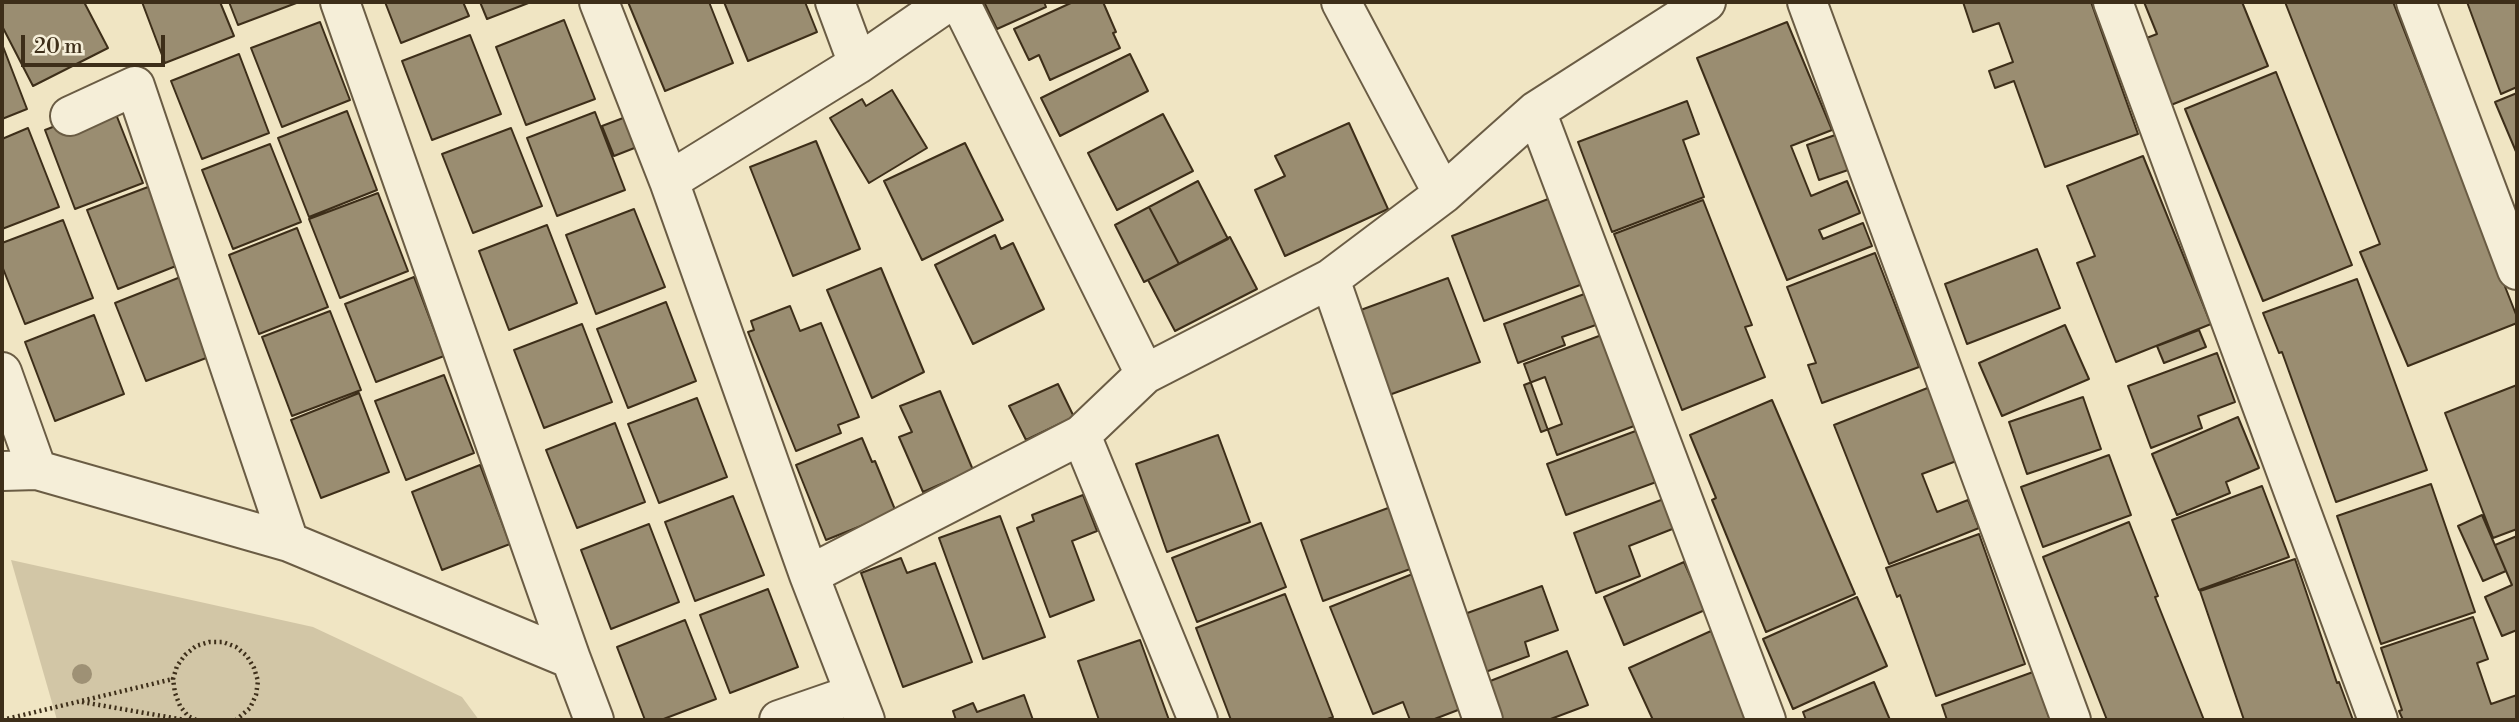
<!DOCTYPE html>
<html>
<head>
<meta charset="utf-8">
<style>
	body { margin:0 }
	#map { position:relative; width:2519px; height:722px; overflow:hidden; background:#f0e5c3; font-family:"Libre Bodoni",serif }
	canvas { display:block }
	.frame { position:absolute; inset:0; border:4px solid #3d2e19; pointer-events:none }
	.scale { position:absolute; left:21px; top:35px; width:144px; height:32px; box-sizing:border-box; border:4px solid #3d2e19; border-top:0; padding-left:9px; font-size:21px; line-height:24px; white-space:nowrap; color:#3d2e19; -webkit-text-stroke:5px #f5eed8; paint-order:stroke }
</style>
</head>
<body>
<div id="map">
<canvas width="2519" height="722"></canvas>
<div class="frame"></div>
<div class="scale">20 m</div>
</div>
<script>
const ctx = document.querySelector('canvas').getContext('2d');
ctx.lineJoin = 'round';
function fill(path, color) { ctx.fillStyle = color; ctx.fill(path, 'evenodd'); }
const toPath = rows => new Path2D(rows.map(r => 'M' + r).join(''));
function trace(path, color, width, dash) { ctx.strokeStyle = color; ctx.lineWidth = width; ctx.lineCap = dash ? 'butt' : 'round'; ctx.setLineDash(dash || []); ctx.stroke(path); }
fill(toPath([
	[11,560,313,627,462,697,479,720,57,720]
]), '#d2c6a6');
const building = toPath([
	[2,2,84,2,108,48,33,86,2,26,2,2],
	[142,2,220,2,234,36,165,63,142,2],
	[229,2,299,2,238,25,229,2],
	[385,2,463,2,469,16,401,43,385,2],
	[480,2,531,2,487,19,480,2],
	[628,2,709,2,733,63,665,91,628,2],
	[724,2,805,2,817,32,748,61,724,2],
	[984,2,1044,2,1046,7,997,29,984,2],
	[1073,2,1103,2,1116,32,1113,33,1120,48,1050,80,1039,55,1029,60,1014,29,1073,2],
	[1963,2,2091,2,2138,134,2045,167,2014,81,1995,88,1989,71,2013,62,1999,23,1973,32,1963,2],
	[2144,2,2242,2,2268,66,2171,105,2144,39,2157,34,2144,2],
	[2285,2,2393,2,2517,317,2517,323,2408,366,2360,252,2380,244,2285,2],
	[2467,2,2517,2,2517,87,2501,94,2467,2],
	[564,20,595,99,526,125,496,47,564,20],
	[320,22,350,100,282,127,251,48,320,22],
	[1787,22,1832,130,1791,146,1811,196,1847,181,1860,213,1819,230,1823,239,1863,223,1872,246,1787,280,1697,58,1787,22],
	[470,35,501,114,432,140,402,61,470,35],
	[2,44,27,109,2,119,2,44],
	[239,54,269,133,202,159,171,81,239,54],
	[1130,54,1148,91,1060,136,1041,98,1130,54],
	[2276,72,2352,265,2263,301,2185,109,2276,72],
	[892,90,927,148,869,183,830,118,862,99,866,106,892,90],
	[2517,93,2517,154,2495,102,2517,93],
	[1687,101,1699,134,1683,140,1704,197,1612,232,1578,142,1687,101],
	[112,104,143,183,75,209,45,130,112,104],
	[347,111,377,190,309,217,278,138,347,111],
	[595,112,625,190,557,216,527,138,595,112],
	[1163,114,1193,171,1117,210,1088,153,1163,114],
	[631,115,642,145,614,156,602,126,631,115],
	[1349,123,1388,209,1285,256,1255,190,1285,176,1275,156,1349,123],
	[28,128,59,207,2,229,2,139,28,128],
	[511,128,542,206,473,233,442,154,511,128],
	[1838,134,1851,169,1819,180,1807,145,1838,134],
	[816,141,860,249,793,276,750,167,816,141],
	[965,143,1003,220,922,260,884,181,965,143],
	[270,144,301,222,233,249,202,170,270,144],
	[2143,156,2211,324,2116,362,2077,263,2095,256,2067,186,2143,156],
	[1198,181,1228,239,1179,264,1149,207,1198,181],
	[156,184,186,262,118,289,87,210,156,184],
	[378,193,408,271,340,298,309,219,378,193],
	[1556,196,1588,282,1484,321,1452,236,1556,196],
	[1703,200,1752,325,1745,327,1765,377,1682,410,1614,234,1703,200],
	[1149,207,1179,264,1144,282,1115,225,1149,207],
	[634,209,665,287,596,314,566,235,634,209],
	[63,220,93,298,25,324,2,266,2,243,63,220],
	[547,225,577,303,509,330,479,251,547,225],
	[297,228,328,307,259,334,229,255,297,228],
	[995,235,1001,249,1013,243,1044,309,973,344,935,265,995,235],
	[1230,237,1257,289,1175,331,1148,280,1230,237],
	[2037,249,2060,308,1967,344,1945,284,2037,249],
	[1875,253,1919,367,1822,403,1808,365,1816,363,1787,287,1875,253],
	[881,268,924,372,872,398,827,290,881,268],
	[183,276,214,355,146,381,115,303,183,276],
	[414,277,444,356,376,382,345,304,414,277],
	[1448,278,1480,362,1389,395,1358,311,1448,278],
	[2357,279,2427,470,2336,502,2282,352,2279,353,2263,313,2357,279],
	[1595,290,1607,321,1562,337,1565,345,1518,363,1504,324,1595,290],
	[666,302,696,381,628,408,597,329,666,302],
	[790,306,800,331,821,323,859,417,838,425,841,433,796,451,748,332,754,330,751,321,790,306],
	[330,311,361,390,292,416,262,337,330,311],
	[94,315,124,394,55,421,25,342,94,315],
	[582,324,612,402,544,428,514,350,582,324],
	[2065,325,2089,379,2002,416,1979,363,2065,325],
	[2199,330,2206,347,2164,363,2157,346,2199,330],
	[1607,333,1642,423,1557,455,1524,364,1607,333],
	[2217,353,2235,402,2198,416,2202,428,2151,448,2128,386,2217,353],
	[444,375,474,453,406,480,375,401,444,375],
	[1545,377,1562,424,1541,432,1524,385,1545,377],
	[1058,384,1074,417,1026,440,1009,406,1058,384],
	[2517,385,2517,529,2493,538,2445,413,2517,385],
	[1930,387,1959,460,1922,474,1937,512,1968,500,1979,528,1889,564,1834,425,1930,387],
	[940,391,973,470,923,492,899,437,912,432,900,406,940,391],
	[359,393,389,472,321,498,291,420,359,393],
	[2083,397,2101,449,2027,474,2009,422,2083,397],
	[697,398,727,477,659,503,628,424,697,398],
	[1772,400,1855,594,1766,632,1712,500,1716,498,1690,435,1772,400],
	[2238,417,2259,468,2226,482,2230,493,2177,515,2152,454,2238,417],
	[615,423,645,502,577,528,546,450,615,423],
	[1641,429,1659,481,1566,515,1547,464,1641,429],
	[1218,435,1250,522,1167,552,1136,464,1218,435],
	[862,438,872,462,875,461,896,512,826,540,796,465,862,438],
	[2109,455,2131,515,2043,547,2021,487,2109,455],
	[480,465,510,544,442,570,412,492,480,465],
	[2431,484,2475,612,2381,644,2337,516,2431,484],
	[2262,486,2289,557,2199,590,2172,520,2262,486],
	[1083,495,1097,531,1072,541,1094,600,1050,617,1017,528,1034,521,1032,515,1083,495],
	[733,496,764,575,695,601,665,522,733,496],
	[1669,497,1680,526,1629,546,1640,576,1596,593,1574,533,1669,497],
	[1399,504,1421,565,1323,601,1301,540,1399,504],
	[2482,515,2506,571,2483,581,2458,526,2482,515],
	[1000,516,1045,637,983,659,939,538,1000,516],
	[2129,522,2158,596,2155,597,2204,720,2107,720,2043,557,2129,522],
	[1261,523,1286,587,1197,622,1172,558,1261,523],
	[649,524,679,602,611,629,581,550,649,524],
	[1979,534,2025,664,1936,696,1900,595,1897,597,1886,568,1979,534],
	[2517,536,2517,630,2502,636,2485,597,2512,585,2495,545,2517,536],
	[901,558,907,573,935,563,972,662,903,687,861,573,901,558],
	[2295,559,2337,683,2339,682,2353,720,2244,720,2200,591,2295,559],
	[1684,562,1705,610,1624,645,1604,597,1684,562],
	[1420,571,1471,705,1432,720,1410,720,1403,702,1373,714,1330,607,1420,571],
	[1542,586,1558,630,1525,642,1529,656,1480,674,1459,616,1542,586],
	[768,589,798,667,730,693,700,615,768,589],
	[1285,594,1333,717,1325,720,1231,720,1196,628,1285,594],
	[1857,597,1887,666,1793,709,1763,639,1857,597],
	[2473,617,2488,659,2477,663,2491,704,2517,695,2517,720,2403,720,2399,711,2402,710,2381,648,2473,617],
	[685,620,716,699,661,720,645,720,617,647,685,620],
	[1711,631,1738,691,1735,693,1747,720,1653,720,1629,668,1711,631],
	[1140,640,1169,720,1099,720,1078,661,1140,640],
	[1567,651,1588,705,1548,720,1493,720,1480,685,1567,651],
	[2033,672,2050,720,1947,720,1942,705,2033,672],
	[1874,682,1890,720,1806,720,1803,712,1874,682],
	[1024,695,1033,720,956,720,953,711,973,703,977,712,1024,695]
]);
fill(building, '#9a8d71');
trace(building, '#3d2e19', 2);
const minor = toPath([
	[340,2,571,659],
	[599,2,669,181,809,575,865,720],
	[835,2,858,64],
	[960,2,1145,374],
	[1341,2,1443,194],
	[1807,2,2071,720],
	[2113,2,2378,720],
	[2416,2,2517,270],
	[1536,111,1766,720],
	[70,116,135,86,289,542],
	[669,181,858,64,948,2],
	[1330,279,1483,720],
	[2,372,37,470],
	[1081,435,1198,720],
	[2,471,37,470,289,542,571,659,594,720],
	[809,575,1081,435,1145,374,1330,279,1443,194,1536,111,1706,2],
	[779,720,854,694]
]);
trace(minor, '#6a5c44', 42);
trace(toPath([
	[82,702,185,720],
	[2,720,173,679],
	[196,720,188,716,180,706,175,693,173,679,177,666,185,655,196,646,209,642,223,642,236,647,247,656,254,668,258,681,256,695,250,708,236,720]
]), '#3d2e19', 4.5, [2, 3.5]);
trace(minor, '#f5eed8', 38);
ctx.fillStyle = '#9e9175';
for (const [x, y] of [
	[82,674]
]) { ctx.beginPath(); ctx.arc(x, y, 10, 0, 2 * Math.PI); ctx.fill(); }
</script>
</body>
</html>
